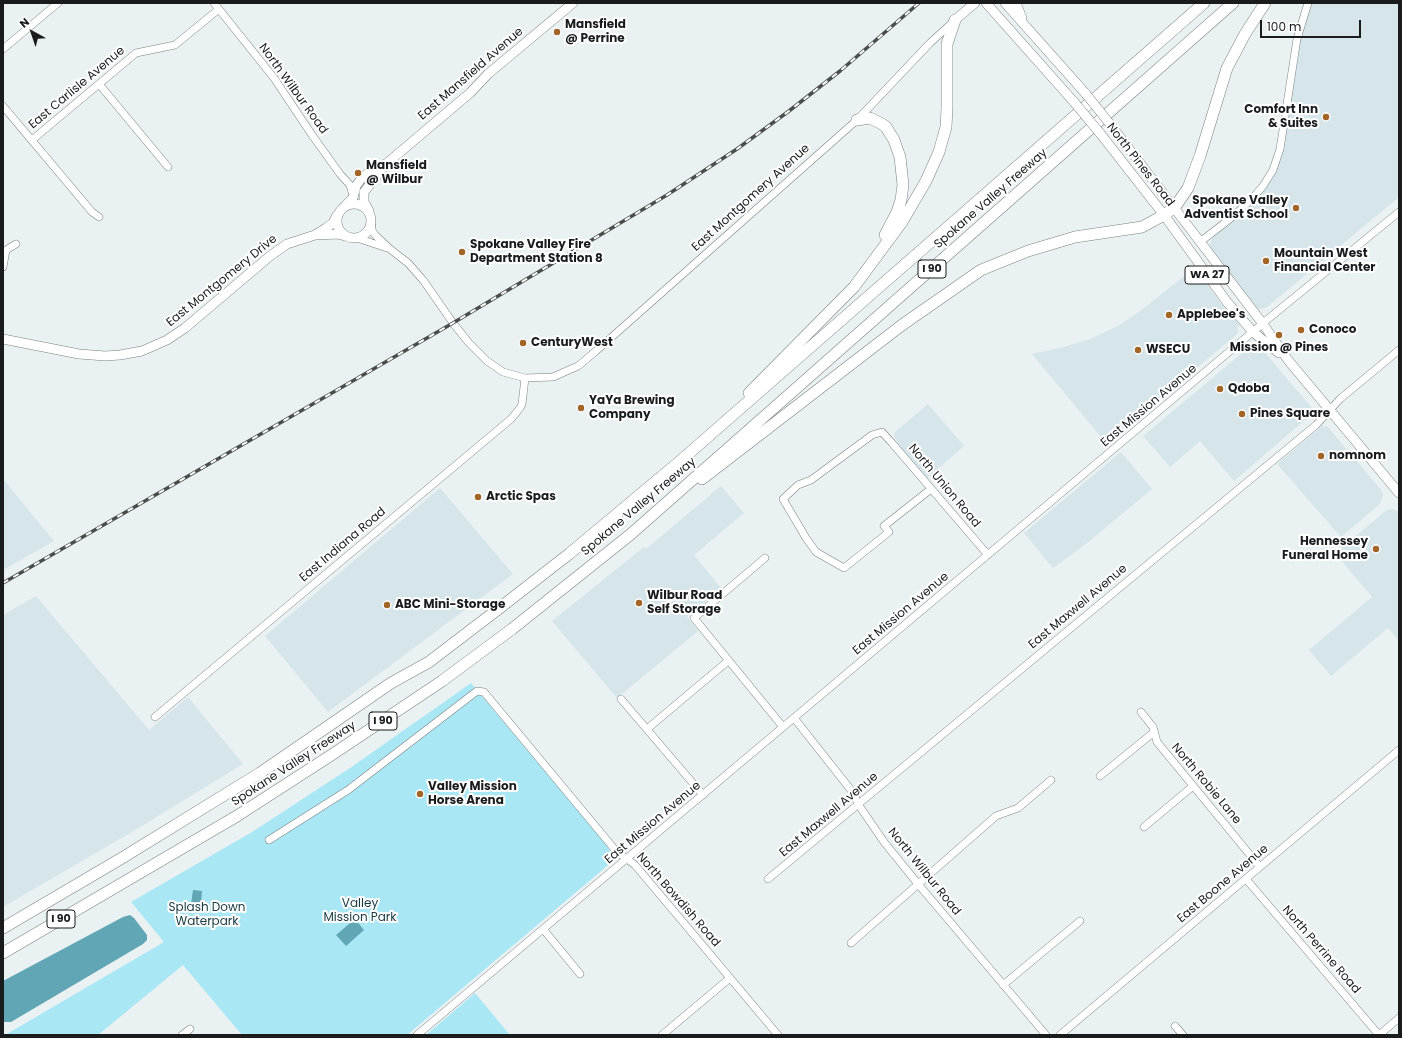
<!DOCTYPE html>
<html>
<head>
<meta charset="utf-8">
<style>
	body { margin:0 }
	#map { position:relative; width:1402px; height:1038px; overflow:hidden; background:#eaf1f3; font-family:Poppins,sans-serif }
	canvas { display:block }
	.frame { position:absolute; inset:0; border:4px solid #191b1c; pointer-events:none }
	.north { position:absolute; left:12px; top:12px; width:40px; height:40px; -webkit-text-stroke:3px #fff; paint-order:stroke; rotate:320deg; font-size:11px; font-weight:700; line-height:16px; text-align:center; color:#191b1c }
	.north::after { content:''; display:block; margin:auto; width:14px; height:18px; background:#191b1c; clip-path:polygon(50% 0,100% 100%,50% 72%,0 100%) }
	.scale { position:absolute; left:1260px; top:20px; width:101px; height:18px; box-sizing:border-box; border:2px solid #191b1c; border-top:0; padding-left:5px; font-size:12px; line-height:14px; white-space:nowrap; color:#191b1c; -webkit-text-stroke:3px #fff; paint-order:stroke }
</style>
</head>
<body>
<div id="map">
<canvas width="1402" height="1038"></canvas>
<div class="frame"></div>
<div class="north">N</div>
<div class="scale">100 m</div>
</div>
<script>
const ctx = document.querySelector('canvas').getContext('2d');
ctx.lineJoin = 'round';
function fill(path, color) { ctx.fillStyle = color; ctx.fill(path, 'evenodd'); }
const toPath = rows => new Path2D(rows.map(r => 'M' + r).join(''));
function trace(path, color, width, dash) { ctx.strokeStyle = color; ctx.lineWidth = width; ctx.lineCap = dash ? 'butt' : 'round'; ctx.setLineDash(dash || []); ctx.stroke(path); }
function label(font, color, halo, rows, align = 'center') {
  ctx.font = font + ' Poppins,sans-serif'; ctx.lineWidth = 4; ctx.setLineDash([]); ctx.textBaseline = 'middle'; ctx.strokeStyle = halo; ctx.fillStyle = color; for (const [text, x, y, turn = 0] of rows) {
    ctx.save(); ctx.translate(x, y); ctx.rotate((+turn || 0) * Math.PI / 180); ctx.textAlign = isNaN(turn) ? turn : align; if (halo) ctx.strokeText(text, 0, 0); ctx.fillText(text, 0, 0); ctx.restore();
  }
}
fill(toPath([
	[1312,3,1399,3,1399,197,1267,307,1261,309,1255,308,1210,251,1210,244,1213,237,1253,202,1274,171,1298,49,1307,13],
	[1197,271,1221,304,1237,322,1240,326,1237,326,1238,331,1237,334,1107,444,1032,354,1064,347,1090,339,1118,326,1139,312,1183,277,1192,276],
	[1255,346,1261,348,1312,408,1313,413,1234,481,1200,441,1170,467,1143,436,1241,354],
	[928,404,964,446,926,479,897,445,898,443,894,436,895,432],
	[1322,426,1327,426,1382,491,1383,496,1380,502,1381,503,1341,537,1277,464],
	[1121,452,1152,489,1086,544,1053,568,1024,533],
	[3,479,54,541,3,570],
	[721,486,744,513,694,555,721,588,687,617,698,631,617,698,552,621,644,547,646,549],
	[440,488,513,574,328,712,265,636],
	[1393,509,1399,512,1399,641,1388,628,1331,676,1309,650,1372,597,1335,553,1387,510],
	[36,596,149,730,188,697,243,764,137,829,3,907,3,615]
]), '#d5e5e9');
fill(toPath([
	[471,683,604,842,612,854,613,859,607,866,407,1035,242,1035,183,965,98,1035,5,1035,164,942,131,902,252,832,350,768],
	[475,993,510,1035,426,1035]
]), '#aae7f4');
fill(toPath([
	[193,890,202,891,201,904,191,904],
	[130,915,134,918,147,935,147,940,143,944,11,1022,3,1022,3,981,123,917],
	[355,919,364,930,346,946,336,935]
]), '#61a6b4');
const minor = toPath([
	[214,3,274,78,312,135,340,174,350,185,353,196],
	[3,49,58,3],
	[99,84,168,167],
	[3,106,92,212,99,217],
	[32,140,136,53,175,45,219,9],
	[371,222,372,230,375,235,390,249,408,263,423,280,453,323,469,343,487,361,503,372,525,378,553,377,578,366,596,351,857,120,930,43,953,22],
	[357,238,387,248],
	[1200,242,1231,218,1251,200,1263,186,1273,170,1280,149,1297,39,1308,3],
	[3,267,6,250,16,244],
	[931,489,884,526,889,532,844,568,816,552,806,538,783,499,798,485,811,480,872,435,882,432,892,443,988,555],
	[765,558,694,618,783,727],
	[621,699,703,795],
	[1141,712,1153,727,1157,742,1260,867],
	[155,717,511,419,520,408,522,404,525,378],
	[794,718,847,785,854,794,858,804,884,842,918,884,1046,1035],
	[647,729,728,661],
	[1100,776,1154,732],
	[1144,827,1193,786],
	[269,840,348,790,477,691,484,692,616,851,635,865,778,1035],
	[768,879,1316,425,1340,399,1399,350],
	[1246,879,1379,1035],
	[543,929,580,974],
	[851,943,996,816,1018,808,1051,780],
	[1003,985,1080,921],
	[1175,1026,1183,1035],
	[182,1035,190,1029],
	[417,1035,1268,319,1399,212],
	[662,1035,730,978],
	[1060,1035,1399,750],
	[1379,1035,1399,1018]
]);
const major = toPath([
	[986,3,1074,102],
	[1005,3,1086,94],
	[1016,3,1022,18],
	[955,20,975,3],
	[1110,124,1263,324,1288,360,1399,493],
	[1099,132,1164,215,1227,302,1253,332,1279,353],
	'337 221a17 17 0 1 1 34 0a17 17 0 1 1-34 0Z',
	[346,205,353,198,356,186,361,179,373,169,386,164],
	[369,211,364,202,364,192,386,164,470,93,488,74,573,3],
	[316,235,338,234,345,236],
	[3,339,79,354,105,356,120,355,142,351,167,340,185,328,270,256,287,244,315,235,326,228,333,223,337,215]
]);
const highway = toPath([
	[857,120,870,118,882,124,886,127,894,140,900,157,903,185,901,200,897,212,885,235],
	[749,393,854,287,902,222,926,181,939,152,946,127,947,108,947,44,955,20],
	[702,479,902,325,981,270,1028,251,1075,237,1142,227,1164,215,1175,207,1188,188,1200,156,1227,68,1245,34,1265,3],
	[3,928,122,858,260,773,391,683,429,662,497,610,569,554,679,462,1204,3],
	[3,953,237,816,333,754,442,681,512,629,631,534,1233,3]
]);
trace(minor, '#7a8082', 8);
trace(major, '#7a8082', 10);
trace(highway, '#7a8082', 12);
trace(minor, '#fff', 7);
trace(major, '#fff', 9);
trace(highway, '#fff', 11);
const rail = toPath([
	[3,583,453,323,667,195,737,149,789,111,840,71,919,3]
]);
trace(rail, '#4a4d4e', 3.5);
trace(rail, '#fff', 2, [6]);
const majorBridge = toPath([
	[1086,94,1110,124],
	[1074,102,1099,132]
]);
trace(majorBridge, '#7a8082', 10, []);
trace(majorBridge, '#fff', 9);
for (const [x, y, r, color] of [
	[557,32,4,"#a16528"],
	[1326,117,4,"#a16528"],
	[358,173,4,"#a16528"],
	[1296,208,4,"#a16528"],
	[462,252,4,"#a16528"],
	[1266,261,4,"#a16528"],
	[1169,315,4,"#a16528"],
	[1301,330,4,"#a16528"],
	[1279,335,4,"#a16528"],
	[523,343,4,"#a16528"],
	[1138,350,4,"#a16528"],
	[1220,389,4,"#a16528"],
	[581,408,4,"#a16528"],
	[1242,414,4,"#a16528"],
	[1321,456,4,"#a16528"],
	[478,497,4,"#a16528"],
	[1376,549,4,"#a16528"],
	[639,603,4,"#a16528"],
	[387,605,4,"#a16528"],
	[420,794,4,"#a16528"]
]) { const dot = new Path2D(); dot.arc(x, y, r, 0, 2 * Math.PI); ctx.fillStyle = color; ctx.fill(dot); trace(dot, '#fff', 1.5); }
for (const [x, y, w] of [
	[932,269,28],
	[1207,275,44],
	[383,721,28],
	[61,919,28]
]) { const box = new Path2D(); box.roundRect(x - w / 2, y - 9, w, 18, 3); ctx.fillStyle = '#fff'; ctx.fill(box); trace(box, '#191b1c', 1); }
label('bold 11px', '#191b1c', null, [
	["I 90",932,269],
	["WA 27",1207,275],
	["I 90",383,721],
	["I 90",61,919]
]);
label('bold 12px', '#191b1c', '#fff', [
	["Mansfield",565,25],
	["@ Perrine",565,39],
	["Comfort Inn",1318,110,"right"],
	["& Suites",1318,124,"right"],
	["Mansfield",366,166],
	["@ Wilbur",366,180],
	["Spokane Valley",1288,201,"right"],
	["Adventist School",1288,215,"right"],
	["Spokane Valley Fire",470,245],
	["Department Station 8",470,259],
	["Mountain West",1274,254],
	["Financial Center",1274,268],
	["Applebee's",1177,315],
	["Conoco",1309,330],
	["CenturyWest",531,343],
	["Mission @ Pines",1279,348,"center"],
	["WSECU",1146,350],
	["Qdoba",1228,389],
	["YaYa Brewing",589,401],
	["Company",589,415],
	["Pines Square",1250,414],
	["nomnom",1329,456],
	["Arctic Spas",486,497],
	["Hennessey",1368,542,"right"],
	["Funeral Home",1368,556,"right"],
	["Wilbur Road",647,596],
	["Self Storage",647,610],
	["ABC Mini-Storage",395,605],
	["Valley Mission",428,787],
	["Horse Arena",428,801]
], 'left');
label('12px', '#191b1c', '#fff', [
	["East Mansfield Avenue",471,74,-41],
	["East Carlisle Avenue",77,88,-40],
	["North Wilbur Road",293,89,54],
	["North Pines Road",1140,165,52],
	["East Montgomery Avenue",751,198,-42],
	["Spokane Valley Freeway",991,199,-41],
	["East Montgomery Drive",222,281,-39],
	["East Mission Avenue",1149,406,-40],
	["North Union Road",944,486,50],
	["Spokane Valley Freeway",639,507,-40],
	["East Indiana Road",343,545,-40],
	["East Maxwell Avenue",1078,607,-40],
	["East Mission Avenue",901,614,-40],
	["Spokane Valley Freeway",294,764,-33],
	["North Robie Lane",1206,784,50],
	["East Maxwell Avenue",829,815,-40],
	["East Mission Avenue",653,823,-40],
	["North Wilbur Road",924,872,51],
	["East Boone Avenue",1223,884,-40],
	["North Bowdish Road",678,900,49],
	["North Perrine Road",1321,950,49]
]);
label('12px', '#173940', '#fff', [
	["Valley",360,904],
	["Mission Park",360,918],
	["Splash Down",207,908],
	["Waterpark",207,922]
]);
</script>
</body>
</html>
